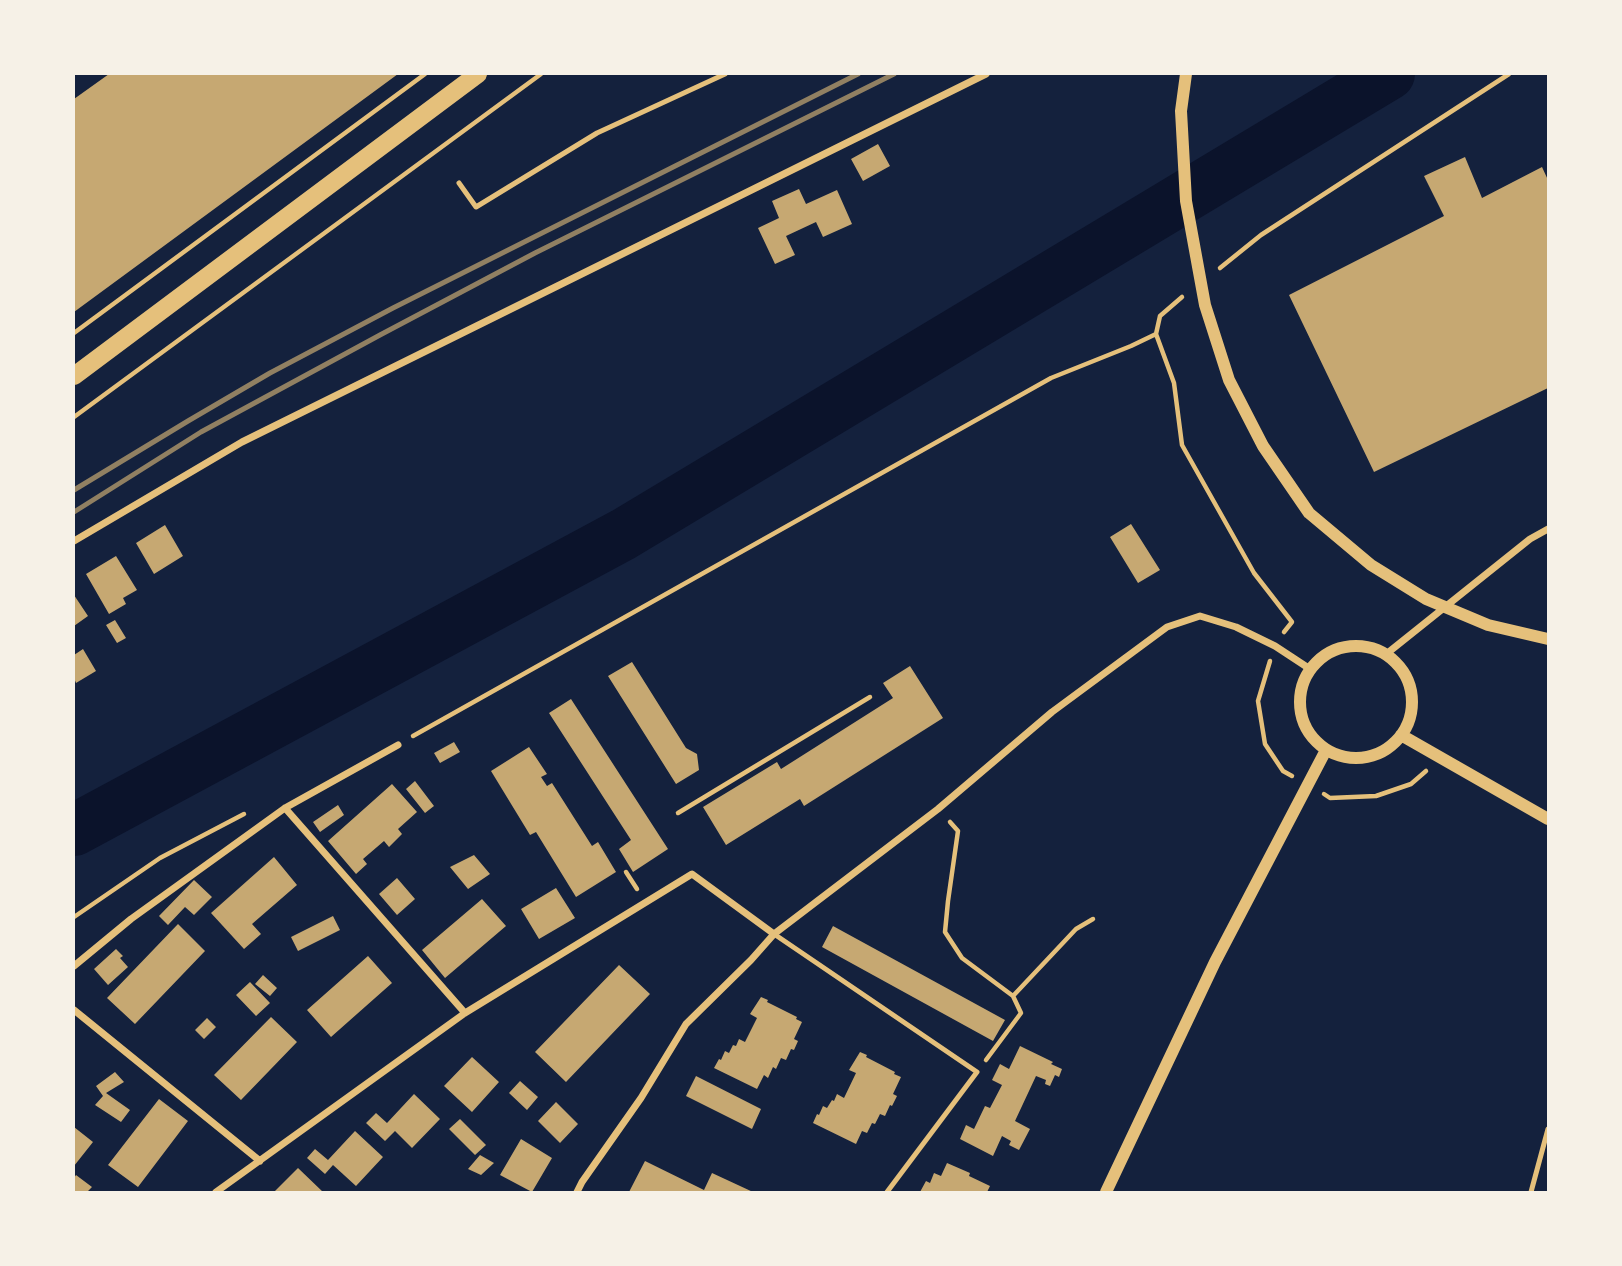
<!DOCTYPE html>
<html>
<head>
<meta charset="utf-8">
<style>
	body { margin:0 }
	#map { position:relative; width:1622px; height:1266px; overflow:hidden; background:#14213d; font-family:Helvetica,sans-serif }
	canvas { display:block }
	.frame { position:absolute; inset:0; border:75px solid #f6f1e7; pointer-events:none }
</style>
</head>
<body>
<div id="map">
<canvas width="1622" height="1266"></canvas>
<div class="frame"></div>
</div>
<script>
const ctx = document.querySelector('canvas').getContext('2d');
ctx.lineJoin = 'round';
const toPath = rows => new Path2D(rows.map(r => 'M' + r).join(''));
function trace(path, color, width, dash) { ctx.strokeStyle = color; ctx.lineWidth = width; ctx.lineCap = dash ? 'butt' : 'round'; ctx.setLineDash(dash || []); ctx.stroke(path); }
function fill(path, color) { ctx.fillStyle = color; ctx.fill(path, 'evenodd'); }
trace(toPath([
	[74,830,624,534,1389,74]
]), '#0b132b', 52);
fill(toPath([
	[109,74,398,74,74,312,74,99],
	[878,144,890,166,863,181,851,159],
	[1465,157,1482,198,1542,167,1548,180,1548,388,1374,472,1289,295,1444,216,1424,176],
	[799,189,806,204,837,190,852,224,823,237,816,222,786,236,795,255,775,264,758,228,779,218,772,201],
	[1131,524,1160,570,1138,583,1110,537],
	[165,525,183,556,154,574,136,543],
	[116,556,137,590,123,598,126,604,109,614,86,574],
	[74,595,88,616,74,626],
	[115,620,126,638,117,643,106,625],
	[83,649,96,671,76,683,74,678,74,655],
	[632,662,686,748,697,754,699,770,676,784,608,676],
	[910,666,943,718,804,806,800,799,726,845,703,807,777,762,781,769,893,698,883,683],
	[571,699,668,849,633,872,619,849,631,840,549,713],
	[454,742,460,752,440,763,434,753],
	[529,747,547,774,541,777,547,786,552,783,592,846,598,842,616,872,576,897,536,832,530,835,491,771],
	[415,781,434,806,425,813,406,789],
	[392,784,417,812,398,829,402,834,389,847,384,841,363,859,367,864,356,874,328,841],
	[338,805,344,815,320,832,313,822],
	[474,855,490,874,468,889,450,867],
	[274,857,297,885,252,924,261,934,244,949,211,913],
	[397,878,415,899,397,915,379,894],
	[194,880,212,897,194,915,185,907,168,925,159,916],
	[556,888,575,918,539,939,521,909],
	[482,899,506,926,445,978,422,950],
	[333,916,340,930,298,951,291,937],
	[178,924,205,951,135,1024,107,998],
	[833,926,1005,1020,993,1041,822,947],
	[116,949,123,956,120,958,128,967,108,985,94,969],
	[368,956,392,983,331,1037,307,1010],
	[619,965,650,994,566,1082,535,1052],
	[263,975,277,988,270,996,255,984],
	[250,982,270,1003,256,1016,236,995],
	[761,997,768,1000,767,1002,797,1017,796,1019,802,1022,794,1039,798,1041,794,1050,791,1049,786,1060,781,1058,776,1069,773,1067,768,1078,764,1075,757,1089,714,1068,719,1059,721,1060,725,1051,729,1053,733,1045,736,1046,739,1039,745,1042,757,1018,750,1014],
	[271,1017,297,1042,241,1100,214,1075],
	[207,1018,216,1027,204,1039,195,1030],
	[1020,1046,1053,1062,1051,1064,1062,1069,1059,1077,1055,1075,1050,1086,1045,1084,1046,1080,1036,1076,1015,1121,1030,1129,1019,1150,1009,1145,1011,1141,1002,1136,993,1156,960,1139,966,1125,974,1129,985,1106,990,1108,1002,1085,992,1080,1000,1064,1009,1069],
	[860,1052,867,1055,866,1057,895,1072,894,1074,901,1077,893,1094,897,1096,892,1106,890,1105,885,1116,880,1114,875,1124,872,1123,867,1133,862,1131,856,1144,813,1123,817,1114,819,1115,823,1106,827,1108,832,1100,834,1101,837,1094,844,1098,856,1073,849,1070],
	[472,1057,499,1082,472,1112,444,1086],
	[115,1072,124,1082,106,1093,130,1110,121,1122,95,1105,103,1096,96,1086],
	[696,1076,761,1109,752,1129,686,1096],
	[520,1081,538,1097,527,1110,509,1093],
	[414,1094,440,1119,412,1148,395,1131,385,1141,366,1123,376,1113,387,1123],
	[159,1099,188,1121,138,1187,108,1165],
	[556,1102,578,1124,560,1143,538,1121],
	[460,1119,486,1145,475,1155,449,1129],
	[74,1127,93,1142,74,1166],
	[355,1131,383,1157,356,1186,333,1165,325,1174,307,1158,315,1149,328,1160],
	[521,1139,552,1158,532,1192,500,1175],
	[480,1155,494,1163,481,1175,468,1169],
	[645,1161,704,1190,712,1173,753,1192,629,1192],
	[947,1163,970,1173,969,1176,990,1186,987,1192,920,1192,926,1181,930,1183,934,1173,941,1176],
	[298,1168,323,1192,274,1192],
	[76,1175,92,1187,87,1192,74,1192,74,1178]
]), '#c6a872');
trace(toPath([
	[1220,268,1261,235,1509,74],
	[1182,297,1160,316,1156,334,1174,383,1182,445,1254,573,1292,622,1284,632],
	[74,333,425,74],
	[74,417,541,74],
	[1270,661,1258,701,1265,744,1283,771,1292,776],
	[413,736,1051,378,1131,346,1156,334],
	[1324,794,1330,798,1376,796,1411,784,1426,771],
	[678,813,870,697],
	[950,822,958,831,948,901,945,932,962,958,1013,996,1021,1013,986,1060],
	[626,872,637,889],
	[74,917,160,858,244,814],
	[1013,996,1076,929,1093,919]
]), '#e5c07b', 4.5);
trace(toPath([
	[459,183,476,207,597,133,725,74],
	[774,934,977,1072,887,1192],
	[1531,1192,1548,1129]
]), '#e5c07b', 5);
trace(toPath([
	[74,541,242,442,986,74],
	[1387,655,1390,651,1530,539,1548,529],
	[285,808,465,1013],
	[74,966,131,919,285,808,398,745],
	[74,1010,260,1161],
	[216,1192,465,1013,692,874,774,934],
	[577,1192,582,1182,641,1098,686,1024,751,960,774,934,938,809,1052,712,1167,627,1200,616,1236,627,1275,646,1310,669]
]), '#e5c07b', 7);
trace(toPath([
	[1186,74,1181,111,1186,201,1205,305,1229,380,1263,446,1309,513,1371,565,1426,599,1488,625,1548,639],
	'1300 702a56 56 0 1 1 112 0a56 56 0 1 1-112 0Z',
	[1401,735,1548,819],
	[1106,1192,1215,962,1326,750]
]), '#e5c07b', 12);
trace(toPath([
	[74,376,478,74]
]), '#e5c07b', 18);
trace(toPath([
	[74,490,188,421,270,373,393,308,858,74],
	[74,512,201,432,380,335,535,253,894,74]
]), '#918062', 5);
</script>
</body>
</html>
